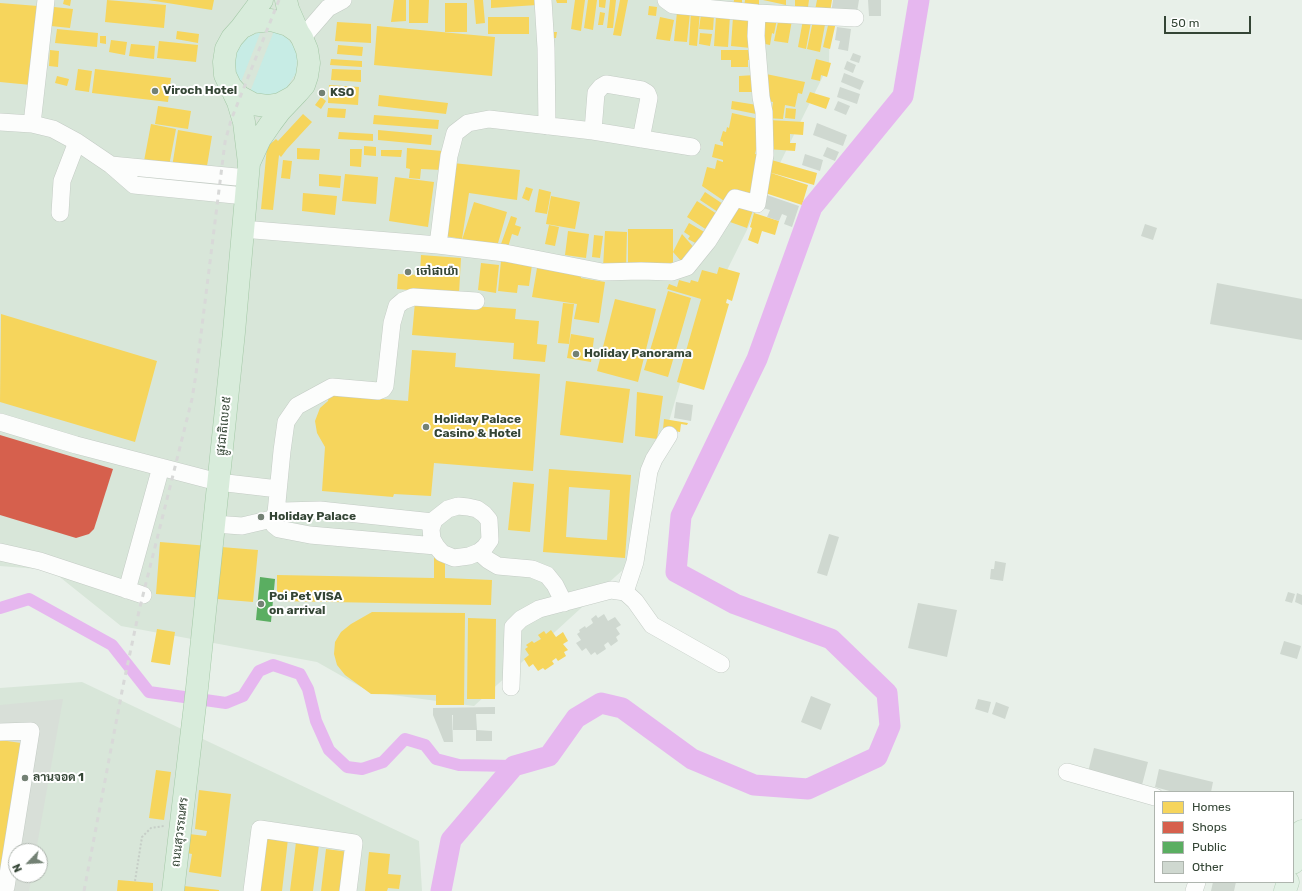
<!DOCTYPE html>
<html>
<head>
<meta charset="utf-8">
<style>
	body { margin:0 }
	#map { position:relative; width:1302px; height:891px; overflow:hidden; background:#e8f0e9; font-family:Rubik,sans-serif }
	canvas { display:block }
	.legend { position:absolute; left:1154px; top:791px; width:140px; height:92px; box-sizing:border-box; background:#fff; border:1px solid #aeb5ae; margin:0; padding:5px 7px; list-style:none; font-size:12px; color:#344535 }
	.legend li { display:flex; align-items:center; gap:8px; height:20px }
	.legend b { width:20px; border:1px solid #aeb5ae }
	.north { position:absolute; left:8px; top:843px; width:40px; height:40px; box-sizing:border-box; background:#fff; border:1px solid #aeb5ae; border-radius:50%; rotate:245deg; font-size:11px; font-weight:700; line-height:16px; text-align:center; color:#344535 }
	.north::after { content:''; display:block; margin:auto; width:14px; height:18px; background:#738174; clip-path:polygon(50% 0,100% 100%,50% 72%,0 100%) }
	.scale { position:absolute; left:1164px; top:16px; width:87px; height:18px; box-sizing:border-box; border:2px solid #344535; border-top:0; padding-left:5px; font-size:12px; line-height:14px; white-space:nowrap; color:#344535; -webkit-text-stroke:3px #fff; paint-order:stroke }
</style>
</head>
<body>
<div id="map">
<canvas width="1302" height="891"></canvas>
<ul class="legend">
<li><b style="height:11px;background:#f6d55c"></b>Homes</li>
<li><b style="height:11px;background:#d6604d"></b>Shops</li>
<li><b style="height:11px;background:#5aae61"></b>Public</li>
<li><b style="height:11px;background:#cfd8d0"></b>Other</li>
</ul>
<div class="north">N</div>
<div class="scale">50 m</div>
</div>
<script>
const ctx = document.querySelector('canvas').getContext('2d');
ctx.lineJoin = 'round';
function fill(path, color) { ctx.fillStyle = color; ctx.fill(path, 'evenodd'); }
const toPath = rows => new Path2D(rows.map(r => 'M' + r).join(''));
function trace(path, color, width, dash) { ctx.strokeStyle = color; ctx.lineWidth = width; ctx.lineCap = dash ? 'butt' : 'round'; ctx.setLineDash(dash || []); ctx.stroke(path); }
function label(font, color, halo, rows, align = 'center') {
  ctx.font = font + ' Rubik,"Noto Sans Khmer",Sarabun,sans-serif'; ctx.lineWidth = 4; ctx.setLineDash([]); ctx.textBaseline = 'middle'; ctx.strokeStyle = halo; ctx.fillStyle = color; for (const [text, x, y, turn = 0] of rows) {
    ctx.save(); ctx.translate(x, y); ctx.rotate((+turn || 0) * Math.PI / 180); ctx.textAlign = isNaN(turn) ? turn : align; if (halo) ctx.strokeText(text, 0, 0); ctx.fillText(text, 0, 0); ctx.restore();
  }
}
fill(toPath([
	[0,0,830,0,829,64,693,339,627,566,474,706,370,692,317,662,121,626,51,570,0,566],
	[82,682,419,841,422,891,0,891,0,688],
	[16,851,40,851,40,875,16,875]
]), '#d8e6d9');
fill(toPath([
	[261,31,241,82,236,72,235,67,235,61,237,50,247,38],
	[274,31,287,38,294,47,297,57,296,73,287,87,277,93,267,95,250,92]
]), '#c7ece5');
fill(toPath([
	[63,699,36,851,16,851,16,875,32,875,29,891,0,891,0,705]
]), '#d8dfd8');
fill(toPath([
	[64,0,71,0,70,6,63,4],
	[107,0,166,5,164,28,105,22],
	[148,0,214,0,212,10],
	[394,0,406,0,406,21,391,22],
	[409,0,429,0,428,23,409,23],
	[474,0,483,0,485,23,476,24],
	[491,0,537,0,537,5,491,8],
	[556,0,567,0,567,3,557,3],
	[575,0,585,0,581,31,571,29],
	[588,0,597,0,593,30,584,28],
	[599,0,606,0,605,8,599,7],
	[610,0,616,0,613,28,607,28],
	[620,0,628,0,621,36,613,35],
	[734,0,742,0,742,7,733,6],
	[745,0,759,0,759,7,744,7],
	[763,0,786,0,786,5],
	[795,0,809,0,808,7,795,6],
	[817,0,832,0,830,12,815,10],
	[0,3,38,6,31,85,0,82],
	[445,3,467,3,467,32,445,32],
	[649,6,657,7,656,16,648,15],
	[54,7,73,9,70,28,51,26],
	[691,11,700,12,697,46,689,45],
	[600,12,605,13,603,25,598,25],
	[677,12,690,13,687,42,674,41],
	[701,14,714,15,713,30,699,29],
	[716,16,730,16,728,47,714,46],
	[760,16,777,19,774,34,772,33,770,45,760,43],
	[814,16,826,19,820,52,807,49],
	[488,17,529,17,529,34,488,34],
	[660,17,674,20,670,41,656,39],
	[733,17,753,18,751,48,731,46],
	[779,17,792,20,788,43,774,41],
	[803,20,811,22,806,49,798,47],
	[829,21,836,22,830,49,823,47],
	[337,22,371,24,371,43,335,41],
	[377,26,495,37,492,76,374,65],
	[57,29,98,33,97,47,55,43],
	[177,31,199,34,198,43,176,39],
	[549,32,557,32,556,38,549,38],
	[700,33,712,34,710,46,699,44],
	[100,36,106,36,106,44,100,43],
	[111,40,127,42,125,55,109,52],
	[159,41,198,45,196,62,157,58],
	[131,44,155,46,154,59,129,56],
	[338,45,363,47,362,56,337,54],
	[50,50,59,51,58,67,49,66],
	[721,50,752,50,752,60,748,60,748,67,731,67,731,60,721,60],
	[331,59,362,61,362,67,330,65],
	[816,59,831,63,827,77,821,75,820,81,811,79],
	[78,69,92,71,89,92,75,90],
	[95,69,171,78,168,102,92,93],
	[332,69,361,70,361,82,331,80],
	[766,74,805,82,802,94,798,93,795,107,785,105,783,119,766,118,766,108,772,109,773,102,763,100],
	[755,75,755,92,739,92,739,76],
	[57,76,69,79,67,86,55,83],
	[329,85,359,87,358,105,328,103],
	[810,92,830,98,826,109,806,102],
	[379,95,448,103,446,114,378,106],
	[321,97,326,101,321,109,315,105],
	[732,101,757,105,756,114,731,109],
	[158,106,191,111,188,129,155,124],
	[328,108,346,109,345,118,327,117],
	[786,108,796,109,795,119,785,118],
	[732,113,763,120,755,154,762,155,753,198,727,203,702,186,707,167,715,169,717,160,723,162,723,160,712,157,715,144,723,146,723,142,720,141,723,131,726,132,727,127,729,128],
	[303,114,312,122,287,149,281,157,279,155,273,210,261,209,267,147,276,139,278,141],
	[374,115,439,120,438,129,373,124],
	[769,120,804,122,803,135,790,134,790,143,796,143,795,151,767,149],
	[151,124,176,129,169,166,144,161],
	[178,130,212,136,206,172,172,167],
	[378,130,432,135,431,145,378,140],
	[339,132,373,134,373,141,338,139],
	[364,146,376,147,376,156,364,155],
	[297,148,320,149,319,160,297,159],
	[407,148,443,151,442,170,421,169,420,179,409,178,410,169,406,168],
	[350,149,362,149,361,167,350,166],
	[381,150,402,150,401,157,381,156],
	[768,159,817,173,814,185,765,171],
	[283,160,292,161,290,179,281,178],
	[453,163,520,170,517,200,469,193,462,239,445,236,453,190,449,188],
	[768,172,808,185,802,205,762,192],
	[319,174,341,176,340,188,319,186],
	[345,174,378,177,376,204,342,201],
	[395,177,434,182,428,227,389,221],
	[526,187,533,189,529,201,522,198],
	[539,189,551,192,547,214,535,212],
	[705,192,726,206,721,214,700,200],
	[303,193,337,196,335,215,302,211],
	[551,196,580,202,575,229,546,224],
	[697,201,717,214,707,230,687,217],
	[737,201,754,207,747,228,730,222],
	[474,202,507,212,496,250,462,240],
	[754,213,779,221,775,235,762,231,758,244,748,240,752,228,750,227],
	[511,216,517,218,515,225,521,227,518,236,512,234,508,247,501,244],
	[689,223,706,233,699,245,688,239,690,236,684,232],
	[549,225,559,227,555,246,545,244],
	[628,229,673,229,673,265,628,265],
	[568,231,589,234,586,258,565,255],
	[605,231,627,232,626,269,603,268],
	[682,234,696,250,682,262,673,252],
	[594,235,603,236,600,258,592,257],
	[421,255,461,258,459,294,397,289,398,274,420,275],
	[501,261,532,265,529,286,518,285,517,293,498,291],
	[481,263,499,265,496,293,478,290],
	[719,267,740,273,732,301,727,299,726,303,729,304,704,390,677,382,701,299,667,289,669,284,677,287,679,280,690,283,691,280,698,282,702,270,717,274],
	[537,268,581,275,581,278,605,282,599,323,574,319,577,304,532,297],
	[668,291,691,298,668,377,644,370],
	[615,299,656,309,638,382,597,371],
	[415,302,516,309,515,319,539,321,537,344,547,345,545,362,513,359,514,343,412,335],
	[563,303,574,304,569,344,558,343],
	[1,314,157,361,135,442,0,402],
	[571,334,594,338,591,362,567,358],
	[412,350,456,353,455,367,540,374,533,471,434,463,431,496,394,494,393,497,322,491,325,447,317,433,315,421,320,408,328,401,329,395,408,401],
	[566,381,630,389,623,443,560,435],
	[637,392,663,396,657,439,635,436],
	[664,419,688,423,687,425,681,424,680,432,663,429],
	[549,469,631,475,625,558,543,552],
	[569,487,610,490,607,540,566,537],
	[513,482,534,484,530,532,508,530],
	[160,542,258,550,253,602,156,594],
	[434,557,445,558,445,578,492,580,491,605,277,601,277,575,434,578],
	[372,612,465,613,464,705,436,705,436,695,371,694,345,675,337,665,334,654,335,642,341,632,351,624],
	[468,618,496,619,495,699,467,699],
	[157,629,175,632,170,665,151,662],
	[551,630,556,637,563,632,568,641,563,644,568,650,564,652,566,656,558,661,556,658,552,661,554,664,545,670,543,668,538,671,533,664,529,667,524,659,529,655,525,649,528,647,526,645,532,641,534,643,541,639,538,635,544,631,546,634],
	[0,740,21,743,0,874],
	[156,770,171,772,164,820,149,818],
	[199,790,231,794,221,877,189,872,192,854,187,853,189,834,206,836,207,831,195,829],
	[265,837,288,839,282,891,259,891],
	[296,842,319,845,313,891,290,891],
	[326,849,349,852,344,891,321,891],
	[369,852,390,854,388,874,401,875,399,889,388,888,387,891,365,891],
	[118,880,153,883,153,891,117,891],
	[184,886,219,890,219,891,184,891]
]), '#f6d55c');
fill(toPath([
	[0,435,113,469,94,529,89,534,76,538,0,515]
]), '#d6604d');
fill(toPath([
	[260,577,275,579,271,622,256,620]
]), '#5aae61');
trace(toPath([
	[0,608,29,599,112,645,149,692,226,703,243,696,259,671,273,665,300,674,308,689,316,721,329,750,347,767,362,769,383,762,405,739,425,745,436,759,459,765,514,766]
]), '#e6b7ef', 12);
trace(toPath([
	[441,891,451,840,514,766,549,756,576,718,601,703,622,708,692,759,754,785,808,789,877,757,890,726,887,693,831,639,735,604,676,572,681,516,757,359,812,207,903,96,919,0]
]), '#e6b7ef', 21);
fill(toPath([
	[833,0,859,0,857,12,831,13],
	[868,0,881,0,881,16,869,16],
	[837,27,851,29,848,51,838,49,840,41,835,40],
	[853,53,861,56,859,63,850,60],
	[847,61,856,65,853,73,844,69],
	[844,73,864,81,860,90,841,82],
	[840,87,860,94,857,104,837,97],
	[838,101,850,106,846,115,834,110],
	[817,123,847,135,843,146,813,135],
	[827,147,839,152,835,161,823,156],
	[805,154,823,160,820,171,802,165],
	[764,194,799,206,792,227,784,224,787,216,782,214,779,221,767,217,770,210,760,207],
	[1145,224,1157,228,1153,240,1141,236],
	[1217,283,1302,299,1302,340,1210,324],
	[676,402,693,405,691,421,674,418],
	[829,534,839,537,827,576,817,573],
	[995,561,1006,563,1003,581,990,579,991,569,994,569],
	[1288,592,1295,594,1292,603,1285,601],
	[1297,593,1302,595,1302,605,1295,602],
	[918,603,957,610,947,657,908,648],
	[604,614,608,621,615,617,621,625,616,628,620,634,616,637,618,641,611,646,608,642,604,645,606,649,597,655,595,652,591,655,586,648,582,651,576,643,581,640,577,634,580,632,579,630,585,626,586,628,593,623,591,619,596,615,598,618],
	[1284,641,1301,646,1297,659,1280,654],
	[811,696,831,704,821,730,801,722],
	[978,699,991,702,988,713,975,709],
	[996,702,1009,707,1005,719,992,714],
	[495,707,495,714,476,714,477,730,453,730,453,715,452,715,453,742,444,742,433,715,433,708],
	[476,730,492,731,492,741,476,741],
	[1094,748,1148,762,1142,785,1088,772],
	[1159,769,1213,782,1211,792,1173,792,1155,787],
	[1213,882,1236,882,1234,891,1211,891]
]), '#cfd8d0');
const minor = toPath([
	[543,0,546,48,547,126],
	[666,0,673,5,757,13,855,18],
	[302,38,328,8,343,0],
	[0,122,32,124,53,129,77,142,111,165,134,185,245,196],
	[32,124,46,0],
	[593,131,596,93,601,87,606,84,642,90,647,93,649,98,641,139],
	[111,165,247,178],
	[60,213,62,181,77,142],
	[242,229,438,245,505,253,602,272,641,271,672,272,687,267,708,241,735,198,757,204,765,155,764,112,761,97,756,36,757,13],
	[438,245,449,156,455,133,468,123,489,119,593,131,692,147],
	[0,422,76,445,218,482,278,489],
	[458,506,468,507,477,509,484,514,489,520,490,540,485,547,479,552,469,556,454,558,442,553,436,546,432,539,431,529,434,520,448,509,458,506],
	[276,513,282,451,286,422,297,406,332,387,378,391,383,389,385,386,392,323,397,306,403,301,413,297,476,301],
	[433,522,320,510,284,511,276,513,272,519,274,525,279,529,310,535,436,546],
	[214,524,242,526,272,519],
	[0,552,40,561,143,595],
	[479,552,488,560,498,566,532,569,547,575,555,585,564,603],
	[127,590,161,467],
	[625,592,635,562,649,471,654,459,669,435],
	[511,687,513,627,521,619,539,609,611,590,625,592,635,601,652,625,721,664],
	[0,732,31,731,6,887,0,887],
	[1067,772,1155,797],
	[252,891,260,829,354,843,348,891],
	[1194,891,1197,882]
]);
const major = toPath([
	[1293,863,1302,831],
	[1285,891,1288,882]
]);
const highway = toPath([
	[241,28,253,22,271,20,288,25,298,32],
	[231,87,240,97,253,104,267,106,280,104,293,97],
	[249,163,260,139,271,123,280,111,298,92,304,85,307,76,309,63,307,50,302,38,298,32,288,9,286,0],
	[173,891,197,688,234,332,249,163,244,122,238,102,225,75,224,62,226,49,232,38,241,28,262,0]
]);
trace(minor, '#c4ccc5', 18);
trace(major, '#b5d2b9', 23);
trace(highway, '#a3c8a6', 23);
trace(toPath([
	[135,881,142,837,151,828,164,826]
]), '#c6cec7', 2, [2, 2]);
trace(minor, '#fcfdfc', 17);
trace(major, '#e2f1e5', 22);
trace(highway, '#d8ecdb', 22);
trace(toPath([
	[84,891,123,686,139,611,192,399,196,374,225,142,231,120,279,0]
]), '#d8d9d8', 3, [5, 5]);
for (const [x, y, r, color] of [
	[155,91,4,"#738174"],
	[322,93,4,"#738174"],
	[408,272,4,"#738174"],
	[576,354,4,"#738174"],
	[426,427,4,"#738174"],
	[261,517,4,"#738174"],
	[261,604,4,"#738174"],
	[25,778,4,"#738174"]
]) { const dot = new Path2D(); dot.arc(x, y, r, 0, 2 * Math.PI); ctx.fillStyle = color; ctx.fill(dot); trace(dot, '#fff', 1.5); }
label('bold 12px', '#344535', '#fff', [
	["Viroch Hotel",163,91],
	["KSO",330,93],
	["ចៅផាយ៉ា",416,272],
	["Holiday Panorama",584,354],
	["Holiday Palace",434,420],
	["Casino & Hotel",434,434],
	["Holiday Palace",269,517],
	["Poi Pet VISA",269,597],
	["on arrival",269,611],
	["ลานจอด 1",33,778]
], 'left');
label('12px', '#344535', '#fff', [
	["ផ្លូវជាតិលេខ៥",224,426,-84],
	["ถนนสุวรรณศร",180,832,-83]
]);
</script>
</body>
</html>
